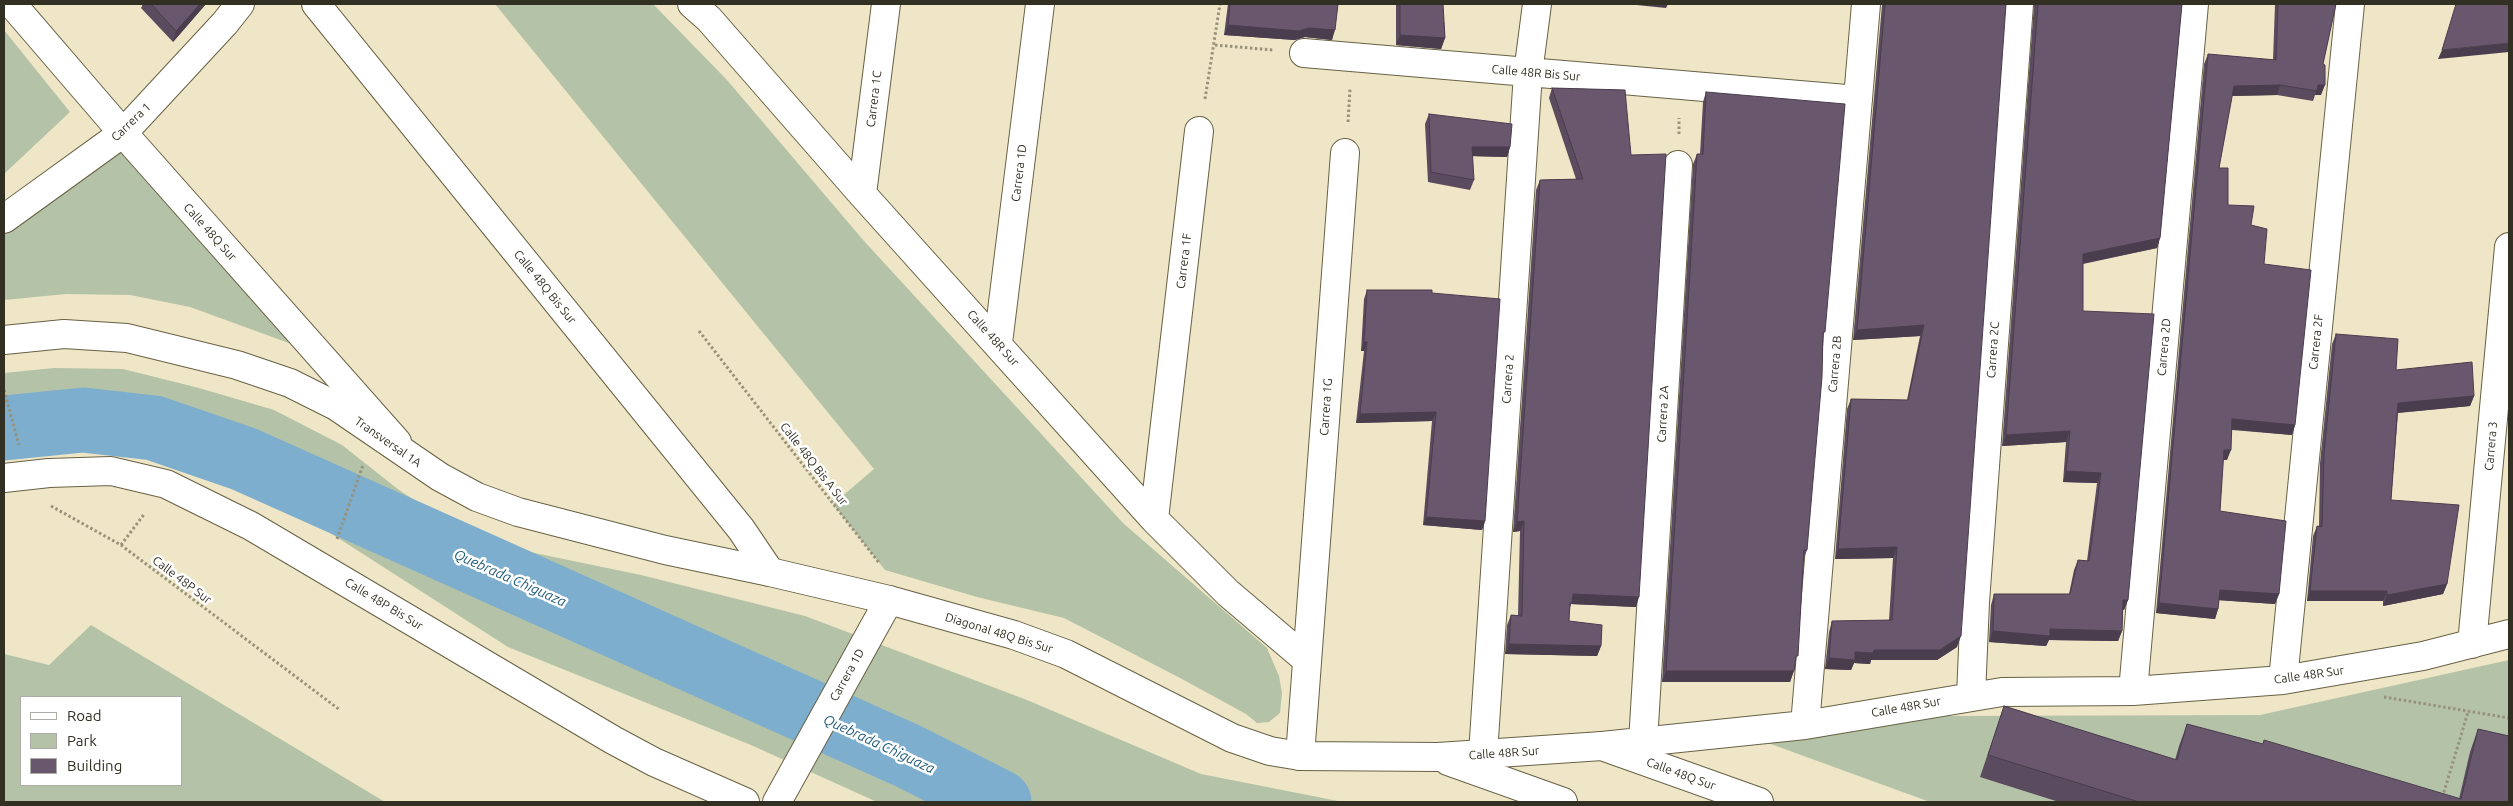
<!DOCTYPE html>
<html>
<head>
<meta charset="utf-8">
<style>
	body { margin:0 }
	#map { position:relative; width:2513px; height:806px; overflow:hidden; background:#eee6c6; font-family:Ubuntu,sans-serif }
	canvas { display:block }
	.frame { position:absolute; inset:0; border:5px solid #322f23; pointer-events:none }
	.legend { position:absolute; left:20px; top:696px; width:162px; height:90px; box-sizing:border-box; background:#fff; border:1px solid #adaca7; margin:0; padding:6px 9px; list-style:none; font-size:15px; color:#322f23 }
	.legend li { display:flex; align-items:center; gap:10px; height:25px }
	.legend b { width:25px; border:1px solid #adaca7 }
</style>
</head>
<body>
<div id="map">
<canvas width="2513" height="806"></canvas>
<div class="frame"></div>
<ul class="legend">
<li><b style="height:6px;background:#fff"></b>Road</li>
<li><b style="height:14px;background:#b4c3a7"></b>Park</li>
<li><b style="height:14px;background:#69576e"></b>Building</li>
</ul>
</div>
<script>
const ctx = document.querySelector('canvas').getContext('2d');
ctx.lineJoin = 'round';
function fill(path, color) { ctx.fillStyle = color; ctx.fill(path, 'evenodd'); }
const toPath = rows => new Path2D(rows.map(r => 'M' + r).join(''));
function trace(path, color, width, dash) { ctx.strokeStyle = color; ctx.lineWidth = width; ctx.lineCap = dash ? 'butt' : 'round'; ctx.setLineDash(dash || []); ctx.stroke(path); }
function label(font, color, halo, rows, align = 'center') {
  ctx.font = font + ' Ubuntu,sans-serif'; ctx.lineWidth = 5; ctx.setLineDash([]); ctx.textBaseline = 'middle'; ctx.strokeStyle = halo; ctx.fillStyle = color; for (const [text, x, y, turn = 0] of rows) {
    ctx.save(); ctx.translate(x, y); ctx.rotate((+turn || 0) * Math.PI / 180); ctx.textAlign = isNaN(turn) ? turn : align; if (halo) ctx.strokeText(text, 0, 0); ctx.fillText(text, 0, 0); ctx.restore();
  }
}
fill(toPath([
	[495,4,653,4,727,80,864,241,1123,523,1267,648,1279,676,1282,693,1280,713,1269,722,1257,723,1246,714,1182,679,1064,618,977,597,885,570,833,504,874,469],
	[4,30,70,112,4,174],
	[121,146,297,346,190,307,130,295,66,294,4,300,4,235,12,227],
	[54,368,123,369,199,388,274,410,342,445,399,490,439,516,476,535,520,550,641,575,805,616,1027,700,1201,774,1343,802,877,802,751,745,508,647,310,520,206,468,130,447,52,445,4,455,4,373],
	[91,625,385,802,4,802,4,654,49,665],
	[181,697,181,785,21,785,21,697],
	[2509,660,2509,802,1930,802,1768,743,1947,716,2260,715]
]), '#b4c3a7');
trace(toPath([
	[4,428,83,420,154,428,244,459,908,756,999,802]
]), '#7daecd', 65);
const minor = toPath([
	[12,4,123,133,397,442],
	[316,4,741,529,770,572],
	[692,4,709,19,862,194,1154,519,1228,593,1307,660],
	[1304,53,1858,100],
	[862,194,886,4],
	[4,219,123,133,225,23,240,4],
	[998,343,1040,4],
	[4,478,49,473,111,471,166,484,251,526,613,740,654,762,745,802],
	[1154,519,1199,131],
	[2472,644,2509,247],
	[2283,680,2350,4],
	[2133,691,2194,4],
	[1971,696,1975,602,2019,4],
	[1805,725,1866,4],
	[1643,742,1678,165],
	[1602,746,1805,725,2002,692,2133,691,2283,680,2423,656,2509,634],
	[1483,754,1528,73,1537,4],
	[1300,756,1345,153],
	[777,802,889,600]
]);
const major = toPath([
	[4,340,64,334,127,338,237,365,290,383,336,406,440,477,477,497,518,512,665,550,770,572,889,600,1014,635,1066,654,1232,738,1270,751,1300,756,1438,757,1602,746,1759,802],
	[1448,761,1563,802]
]);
trace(minor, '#686145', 30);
trace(major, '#686145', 30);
trace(toPath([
	[1215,45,1273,50],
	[1205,99,1220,4],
	[1348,122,1350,89],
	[1679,134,1679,118],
	[699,331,880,564],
	[4,390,19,445],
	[51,506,121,545,340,710],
	[337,539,363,465],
	[121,545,145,513],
	[2384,697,2509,718],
	[2441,802,2468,712]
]), '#98927b', 3, [2.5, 2.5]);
trace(minor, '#fff', 28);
trace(major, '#fff', 28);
fill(toPath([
	[143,4,206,4,173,42,141,8],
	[1228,4,1338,4,1332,40,1305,37,1295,40,1224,35],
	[1396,4,1443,4,1445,38,1441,49,1396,45],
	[1881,4,2006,4,1957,647,1937,660,1871,660,1870,664,1854,663,1851,670,1825,669,1829,632,1832,621,1889,620,1893,558,1835,559,1847,409,1851,399,1907,400,1920,336,1853,340,1882,5],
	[2034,4,2182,4,2160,238,2157,248,2083,264,2083,311,2128,600,2124,610,2123,610,2122,631,2118,641,2049,640,2046,646,1989,642,1991,605,1994,594,2069,594,2074,570,2078,560,2087,561,2097,483,2063,482,2066,442,2002,446],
	[2275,4,2336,4,2323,64,2321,95,2315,95,2313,101,2277,95,2232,96,2219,168,2228,205,2251,225,2264,264,2295,425,2292,435,2232,430,2227,460,2223,460,2220,511,2279,594,2275,604,2219,600,2218,609,2215,619,2156,613,2204,64,2208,54,2273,60],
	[1552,88,1625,90,1636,607,1571,604,1569,610,1569,621,1601,646,1597,656,1505,654,1507,625,1511,615,1518,616,1520,531,1513,532,1536,190,1540,180,1576,179,1549,98],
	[1706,92,1823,340,1807,550,1804,558,1795,666,1790,682,1662,682,1693,164,1697,154,1700,154,1703,102],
	[1429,114,1510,147,1507,157,1472,156,1474,180,1470,190,1428,182,1425,124],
	[1367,290,1432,293,1485,521,1482,530,1423,525,1432,421,1356,423,1364,351,1361,351,1364,299],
	[2336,334,2396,370,2474,396,2470,406,2398,413,2391,500,2447,584,2443,594,2383,606,2383,601,2307,601,2313,536,2317,526,2319,526,2320,463,2332,344],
	[2004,706,2175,760,2179,746,2187,724,2459,799,2470,752,2478,729,2509,802,2059,802,1980,777]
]), '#5a4b5f');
fill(toPath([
	[200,4,206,4,173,42,176,31],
	[1627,4,1668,4,1666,8],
	[1228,25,1309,28,1335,30,1332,40,1305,37,1295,40,1224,35],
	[1400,35,1445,38,1441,49,1396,45],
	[2509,43,2509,52,2438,59,2442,50],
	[2280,85,2277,95,2230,96,2234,86],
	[2318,85,2325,85,2321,95,2315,95],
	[1472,147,1510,147,1507,157,1468,156],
	[2160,238,2157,248,2080,264,2083,254],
	[1924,325,1920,336,1853,340,1857,330],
	[1364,342,1367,342,1364,351,1361,351],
	[2474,396,2470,406,2395,413,2398,403],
	[1436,412,1432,421,1356,423,1360,414],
	[2232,419,2295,425,2292,435,2229,429],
	[2070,431,2066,442,2002,446,2006,435],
	[2224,450,2231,450,2227,460,2220,460],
	[2066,471,2101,473,2097,483,2063,482],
	[1426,517,1485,521,1482,530,1423,525],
	[1524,521,1520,531,1513,532,1517,522],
	[1897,547,1893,558,1835,559,1838,549],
	[2447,584,2443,594,2383,606,2387,595],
	[2220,590,2279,594,2275,604,2216,600],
	[2310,591,2387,591,2383,601,2307,601],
	[1573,594,1639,597,1636,607,1571,604,1568,613,1566,613],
	[2123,600,2128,600,2124,610,2119,610],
	[2159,603,2218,609,2215,619,2156,613],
	[2050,629,2122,631,2118,641,2049,640,2046,646,1989,642,1993,631],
	[1961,636,1957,647,1937,660,1871,660,1870,664,1854,663,1851,670,1825,669,1829,658,1855,652],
	[1509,644,1601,646,1597,656,1505,654],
	[1666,671,1794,671,1790,682,1662,682]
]), '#4a3d4d');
const building = toPath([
	[151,4,200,4,176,31,151,4],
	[1230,4,1338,4,1335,30,1309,28,1299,31,1228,25,1230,4],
	[1400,4,1443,4,1445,38,1400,35,1400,4],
	[1885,4,2006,4,1961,636,1940,650,1874,650,1873,653,1855,652,1855,660,1829,658,1832,621,1892,620,1897,547,1838,549,1851,399,1908,400,1924,325,1857,330,1885,4],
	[2038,4,2182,4,2160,238,2083,254,2083,311,2154,314,2128,600,2123,600,2122,631,2050,629,2050,636,1993,631,1994,594,2070,594,2078,560,2089,561,2101,473,2066,471,2070,431,2006,435,2038,4],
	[2278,4,2336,4,2323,64,2325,65,2325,85,2318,85,2317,91,2280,85,2234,86,2219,168,2228,168,2228,205,2254,206,2251,225,2267,229,2264,264,2311,270,2295,425,2232,419,2231,450,2224,450,2220,511,2286,521,2279,594,2220,590,2218,609,2159,603,2208,54,2276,60,2278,4],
	[2456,4,2509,4,2509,43,2442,50,2456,4],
	[1552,88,1625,90,1631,155,1666,154,1639,597,1573,594,1572,603,1570,603,1569,621,1602,625,1601,646,1509,644,1511,615,1522,616,1524,521,1517,522,1540,180,1583,179,1552,88],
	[1706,92,1845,104,1825,332,1823,332,1822,377,1807,550,1804,550,1798,656,1796,656,1794,671,1666,671,1697,154,1703,154,1706,92],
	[1429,114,1512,124,1510,147,1472,147,1474,180,1431,172,1429,114],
	[1367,290,1432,290,1432,293,1500,299,1485,521,1426,517,1436,412,1360,414,1367,342,1364,342,1367,290],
	[2336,334,2398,339,2396,370,2472,362,2474,396,2398,403,2391,500,2459,505,2447,584,2387,595,2387,591,2310,591,2317,526,2322,527,2324,453,2336,334],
	[2004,706,2177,760,2187,724,2263,744,2264,740,2461,799,2478,729,2509,736,2509,802,2139,802,1988,755,2004,706]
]);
fill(building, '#69576e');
trace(building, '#4a3d4d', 1);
label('12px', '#322f23', '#fff', [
	["Calle 48R Bis Sur",1536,73,5],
	["Carrera 1C",874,99,-83],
	["Carrera 1",131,122,-44],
	["Carrera 1D",1019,173,-83],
	["Calle 48Q Sur",210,232,48],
	["Carrera 1F",1184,261,-83],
	["Calle 48Q Bis Sur",545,287,51],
	["Calle 48R Sur",993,338,48],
	["Carrera 2F",2316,342,-84],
	["Carrera 2D",2164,347,-85],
	["Carrera 2C",1993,350,-86],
	["Carrera 2B",1835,364,-85],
	["Carrera 2",1508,379,-86],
	["Carrera 1G",1326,407,-86],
	["Carrera 2A",1663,414,-87],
	["Transversal 1A",388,442,35],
	["Carrera 3",2491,446,-85],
	["Calle 48Q Bis A Sur",814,464,52],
	["Calle 48P Sur",182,580,37],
	["Calle 48P Bis Sur",384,604,31],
	["Diagonal 48Q Bis Sur",999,633,17],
	["Carrera 1D",847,675,-61],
	["Calle 48R Sur",2309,675,-8],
	["Calle 48R Sur",1906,707,-10],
	["Calle 48R Sur",1504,753,-4],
	["Calle 48Q Sur",1681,774,20]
]);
label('italic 14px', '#1f5a7a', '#fff', [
	["Quebrada Chiguaza",510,578,24],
	["Quebrada Chiguaza",879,744,25]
]);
</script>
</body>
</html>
